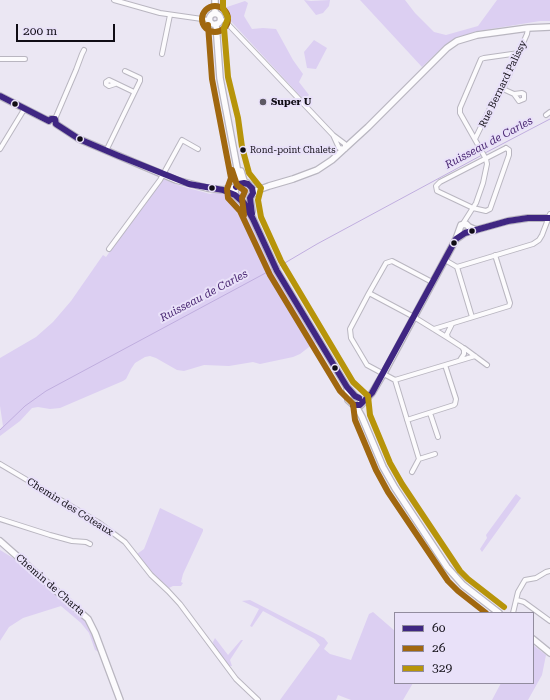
<!DOCTYPE html>
<html>
<head>
<meta charset="utf-8">
<style>
	body { margin:0 }
	#map { position:relative; width:550px; height:700px; overflow:hidden; background:#ebe7f3; font-family:"Roboto Serif",serif }
	canvas { display:block }
	.legend { position:absolute; left:394px; top:612px; width:140px; height:72px; box-sizing:border-box; background:#e9e1f9; border:1px solid #928c9e; margin:0; padding:5px 7px; list-style:none; font-size:12px; color:#100d15 }
	.legend li { display:flex; align-items:center; gap:8px; height:20px }
	.legend b { width:20px; border:1px solid #928c9e }
	.scale { position:absolute; left:16px; top:24px; width:99px; height:18px; box-sizing:border-box; border:2px solid #100d15; border-top:0; padding-left:5px; font-size:12px; line-height:14px; white-space:nowrap; color:#100d15; -webkit-text-stroke:3px #e9e1f9; paint-order:stroke }
</style>
</head>
<body>
<div id="map">
<canvas width="550" height="700"></canvas>
<ul class="legend">
<li><b style="height:5px;background:#3f2682"></b>60</li>
<li><b style="height:5px;background:#a0670f"></b>26</li>
<li><b style="height:5px;background:#b7940a"></b>329</li>
</ul>
<div class="scale">200 m</div>
</div>
<script>
const ctx = document.querySelector('canvas').getContext('2d');
ctx.lineJoin = 'round';
function fill(path, color) { ctx.fillStyle = color; ctx.fill(path, 'evenodd'); }
const toPath = rows => new Path2D(rows.map(r => 'M' + r).join(''));
function trace(path, color, width, dash) { ctx.strokeStyle = color; ctx.lineWidth = width; ctx.lineCap = dash ? 'butt' : 'round'; ctx.setLineDash(dash || []); ctx.stroke(path); }
function label(font, color, halo, rows, align = 'center') {
  ctx.font = font + ' "Roboto Serif",serif'; ctx.lineWidth = 4; ctx.setLineDash([]); ctx.textBaseline = 'middle'; ctx.strokeStyle = halo; ctx.fillStyle = color; for (const [text, x, y, turn = 0] of rows) {
    ctx.save(); ctx.translate(x, y); ctx.rotate((+turn || 0) * Math.PI / 180); ctx.textAlign = isNaN(turn) ? turn : align; if (halo) ctx.strokeText(text, 0, 0); ctx.fillText(text, 0, 0); ctx.restore();
  }
}
fill(toPath([
	[304,0,311,1,330,0,329,6,323,13,316,15],
	[360,0,405,0,415,13,434,32,446,35,478,26,497,0,550,0,550,21,540,21,478,31,454,39,445,45,422,67],
	[245,1,248,3,244,16,252,29,263,28,276,29,293,60,303,74,299,82,309,95,304,100,226,16,224,8],
	[314,40,327,48,316,69,307,68,304,52],
	[161,178,181,186,210,194,216,192,232,196,237,202,245,207,270,264,318,343,313,344,300,354,293,357,260,364,253,362,229,366,204,365,184,371,177,370,156,358,150,356,145,357,135,363,131,369,126,379,123,381,60,408,50,409,38,407,32,408,20,421,0,436,0,429,3,426,0,406,0,358,36,337,53,322,71,301,103,255,106,257],
	'237 192a7 7 0 1 1 14 0a7 7 0 1 1-14 0Z',
	[516,494,521,498,482,552,480,549,487,538,486,535],
	[160,508,203,529,203,531,183,574,181,582,183,583,181,586,173,586,169,588,150,571,137,554,144,549],
	[0,550,18,561,84,617,95,636,99,652,95,650,89,633,81,623,61,606,23,618,9,627,0,641],
	[250,600,324,638,328,643,324,649,330,654,351,660,369,614,373,612,395,631,395,683,413,683,403,700,351,700,338,695,336,700,280,700,320,645,315,639,263,611,252,627,250,626,259,609,242,601],
	[215,638,228,655,241,640,243,640,230,660,232,666,229,666,214,648,213,642],
	[533,645,546,655,542,675,528,700,492,700,501,683,533,683]
]), '#dccff2');
trace(toPath([
	[485,153,550,119],
	[278,267,317,244,482,155],
	[0,430,25,406,46,391,273,269]
]), '#c0aedf', 1);
const street = toPath([
	[114,0,160,13,209,20],
	[220,19,225,21,333,135,345,144,345,149,339,148,333,135],
	[162,54,170,15],
	[0,59,25,59],
	[115,84,109,86,106,84,106,82,109,80,134,92],
	[503,89,514,94,519,101,524,99,524,94,522,93,514,94],
	[546,115,550,112],
	[55,119,76,70,82,54,84,50],
	[475,139,494,100,503,89,510,73,527,34,528,28],
	[506,148,509,150,509,155,490,209,486,211,473,208,437,191,436,186,440,182,506,148],
	[0,149,25,108],
	[106,151,140,81,140,78,125,71],
	[462,225,476,203,483,183,487,164,486,159,460,113,460,108,481,59,484,58,519,53],
	[109,249,160,180,182,140,198,149],
	[445,260,457,267,533,244,539,240,542,235,550,214],
	[457,267,472,317],
	[432,282,392,261,386,263,369,293,350,329,351,338,367,365,395,380,475,356],
	[369,293,414,317,448,338],
	[452,324,447,334,448,338,462,347,464,350,464,354,460,360],
	[434,329,509,306,510,303,495,255],
	[464,348,487,365],
	[395,380,419,459,435,454],
	[430,413,438,437],
	[407,420,454,405,455,404,456,399,445,365],
	[0,464,98,522,125,542,151,575,168,591,180,604,236,679,258,700],
	[412,472,419,459],
	[0,519,50,535,72,541,86,542,90,544],
	[517,600,524,602,550,621],
	[513,613,518,592,525,580,536,578,546,572,550,571]
]);
const secondary = toPath([
	[215,13,215,0],
	'209.5 19a5.5 5.5 0 1 1 11 0a5.5 5.5 0 1 1-11 0Z',
	[216,24,220,78,239,178,237,186],
	[0,96,43,118,49,121,51,119,55,119,56,124,79,139,176,180,207,188,223,190,236,187],
	[241,171,244,181,251,186,253,190,252,195,250,198,252,211],
	[247,183,242,183,237,186,235,190,235,195,247,206,277,271,347,387,355,396,361,400,361,404],
	[252,195,258,190,269,186,293,179,317,170,332,160,368,127,447,48,457,41,477,35,528,28,550,27],
	[458,238,465,233,508,221,528,218,550,218],
	[347,387,348,400,357,408,362,417,383,467,395,488,447,567,463,585,499,613],
	[361,405,372,393,385,371,456,239,461,225,466,224,469,227,476,230],
	[0,541,88,619,95,633,120,700],
	[533,639,550,653]
]);
trace(street, '#b9b6c0', 6);
trace(secondary, '#b9b6c0', 8);
trace(street, '#fcfbfd', 4);
trace(secondary, '#fcfbfd', 5.5);
trace(toPath([
	[0,96,49,121,51,119,55,119,56,124,59,126],
	[56,124,79,139,119,156,189,184,223,190,235,195,244,203,253,219,277,271,347,387,355,396,359,398],
	[236,187,239,184,244,183,248,184,252,188,253,193,250,198,252,214],
	[353,405,360,405,372,393,456,239,465,233,508,221,528,218,550,218]
]), '#3f2682', 6);
trace(toPath([
	'202 19a13 13 0 1 1 26 0a13 13 0 1 1-26 0Z',
	[208,25,212,79,231,178,227,189,228,198,240,211,270,275,340,391,353,404,355,420,376,470,388,492,448,581,458,591,486,613],
	[232,170,237,185,245,191,242,198,244,215]
]), '#a0670f', 6);
trace(toPath([
	[223,0,223,8,228,18,224,28,228,77,238,118,242,147,249,173,261,188,258,200,261,217,281,261,353,382,368,396,370,415,390,463,402,484,460,571,468,579,504,607]
]), '#b7940a', 6);
for (const [x, y, r, color] of [
	[263,102,4,"#5d5963"],
	[15,104,3.5,"#100d15"],
	[80,139,3.5,"#100d15"],
	[243,150,3.5,"#100d15"],
	[212,188,3.5,"#100d15"],
	[472,231,3.5,"#100d15"],
	[454,243,3.5,"#100d15"],
	[335,368,3.5,"#100d15"]
]) { const dot = new Path2D(); dot.arc(x, y, r, 0, 2 * Math.PI); ctx.fillStyle = color; ctx.fill(dot); trace(dot, '#e9e1f9', 1.5); }
label('9px', '#100d15', '#e9e1f9', [
	["Rond-point Chalets",250,150]
], 'left');
label('10px', '#100d15', '#e9e1f9', [
	["Rue Bernard Palissy",503,84,-64],
	["Chemin des Coteaux",70,507,32],
	["Chemin de Charta",50,585,41]
]);
label('bold 10px', '#100d15', '#e9e1f9', [
	["Super U",271,102]
], 'left');
label('italic 11px', '#4b2974', '#e9e1f9', [
	["Ruisseau de Carles",489,143,-28],
	["Ruisseau de Carles",204,296,-28]
]);
</script>
</body>
</html>
